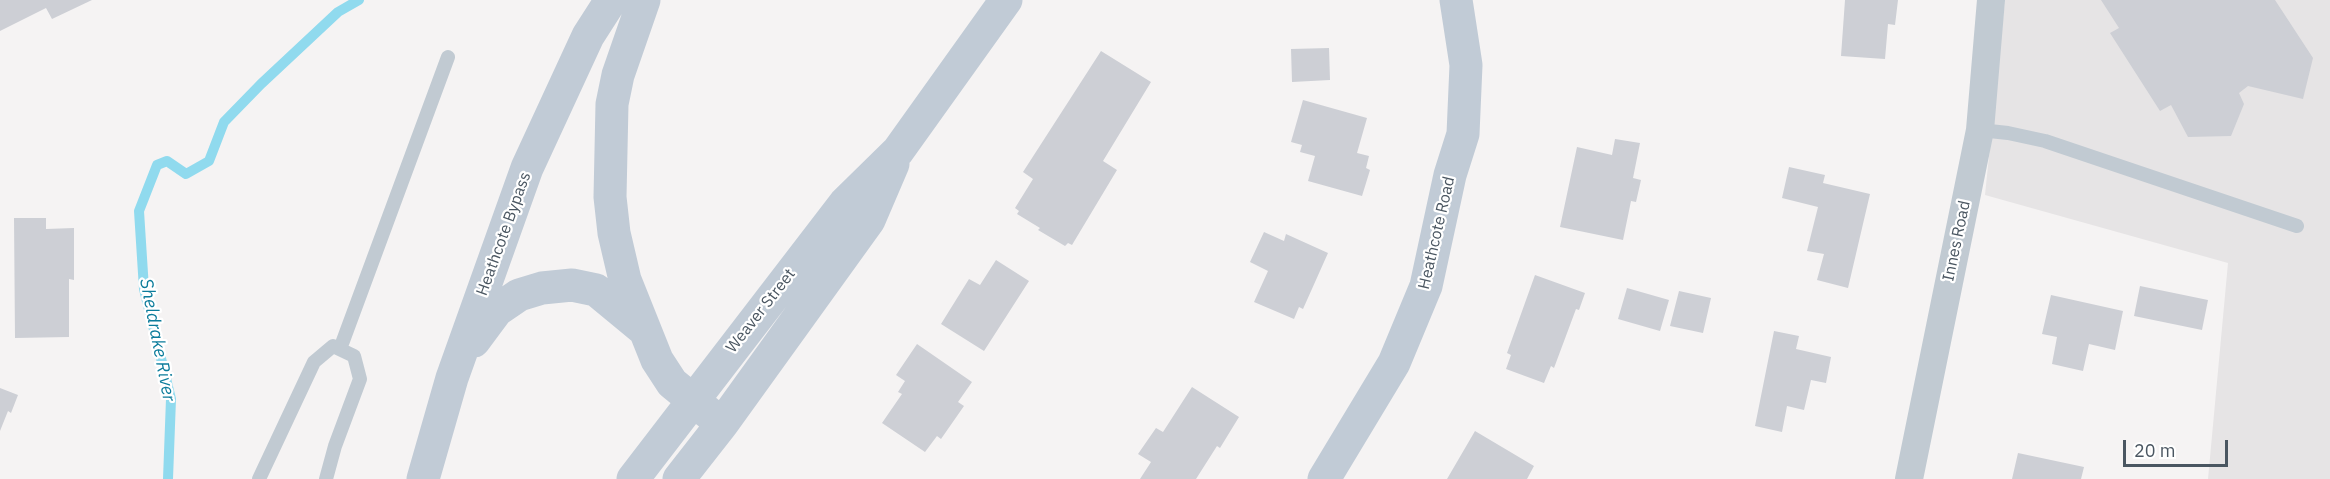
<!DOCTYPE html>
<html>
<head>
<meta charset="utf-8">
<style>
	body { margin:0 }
	#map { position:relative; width:2330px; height:479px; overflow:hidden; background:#f5f3f3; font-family:"IBM Plex Sans",sans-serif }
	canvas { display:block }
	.scale { position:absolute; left:2123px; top:440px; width:105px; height:27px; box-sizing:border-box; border:3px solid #4a5661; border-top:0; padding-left:8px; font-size:18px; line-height:21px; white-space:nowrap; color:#4a5661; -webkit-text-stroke:4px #fff; paint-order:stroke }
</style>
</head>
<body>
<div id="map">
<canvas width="2330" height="479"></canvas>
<div class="scale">20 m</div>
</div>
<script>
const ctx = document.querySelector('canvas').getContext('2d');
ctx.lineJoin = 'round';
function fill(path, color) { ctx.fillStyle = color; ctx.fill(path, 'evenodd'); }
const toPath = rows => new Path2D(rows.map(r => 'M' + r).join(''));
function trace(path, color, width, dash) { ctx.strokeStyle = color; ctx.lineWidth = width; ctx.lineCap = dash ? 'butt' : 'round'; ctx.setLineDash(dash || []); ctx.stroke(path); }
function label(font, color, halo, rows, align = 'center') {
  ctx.font = font + ' "IBM Plex Sans",sans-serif'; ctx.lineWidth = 4.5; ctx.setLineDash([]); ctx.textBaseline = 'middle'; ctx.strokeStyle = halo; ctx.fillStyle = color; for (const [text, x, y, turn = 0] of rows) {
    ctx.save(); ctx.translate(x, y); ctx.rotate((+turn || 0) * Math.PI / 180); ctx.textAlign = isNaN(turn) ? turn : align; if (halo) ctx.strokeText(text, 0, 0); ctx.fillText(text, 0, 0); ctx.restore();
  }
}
fill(toPath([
	[2005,0,2330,0,2330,479,2208,479,2228,263,1985,195]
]), '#e6e4e5');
trace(toPath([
	[168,479,171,399,144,289,139,211,157,165,167,161,186,174,209,161,224,122,261,84,338,12,359,0]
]), '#90daee', 10);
fill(toPath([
	[0,0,92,0,52,19,46,8,0,31],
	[1845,0,1898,0,1895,25,1888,24,1885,59,1841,56],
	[2101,0,2275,0,2313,58,2303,99,2248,86,2239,93,2244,104,2231,136,2188,137,2171,105,2160,111,2110,33,2119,28],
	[1329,48,1330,80,1292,82,1291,49],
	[1101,51,1151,82,1103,161,1117,170,1072,245,1068,243,1065,246,1038,230,1040,228,1017,214,1019,211,1015,208,1033,179,1023,172],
	[1303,100,1367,118,1357,153,1369,156,1366,168,1370,170,1362,196,1308,181,1315,156,1300,152,1302,145,1291,142],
	[1615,139,1640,143,1633,178,1641,180,1636,202,1631,201,1623,240,1560,227,1577,147,1612,155],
	[1789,167,1825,175,1823,183,1870,194,1848,288,1817,280,1824,254,1807,251,1818,207,1782,198],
	[14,218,46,218,46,229,74,228,74,280,69,279,69,337,15,338],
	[1264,232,1284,241,1286,234,1328,253,1303,309,1299,307,1294,319,1254,302,1268,271,1250,262],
	[996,260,1029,281,984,351,941,324,969,279,980,285],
	[1535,275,1585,293,1579,310,1576,309,1554,368,1551,366,1544,383,1506,369,1511,355,1507,353],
	[2140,286,2208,300,2202,330,2134,316],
	[1627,288,1669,300,1660,331,1618,319],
	[1679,291,1711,298,1703,333,1670,326],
	[2051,295,2123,311,2115,350,2089,344,2083,371,2052,364,2057,337,2042,334],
	[1774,331,1799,336,1796,349,1831,357,1826,383,1811,380,1804,410,1787,406,1782,432,1755,426],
	[917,344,972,382,958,402,964,406,941,439,937,436,925,452,882,423,902,394,898,392,905,381,896,375],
	[1192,387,1239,417,1220,448,1217,446,1196,479,1140,479,1151,462,1138,454,1156,428,1163,432],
	[0,388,18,395,11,413,8,411,0,431],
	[1475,431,1534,466,1527,479,1447,479],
	[2018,453,2084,467,2081,479,2012,479]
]), '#cdcfd5');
trace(toPath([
	[1980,130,2008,133,2045,141,2297,226],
	[340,349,448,57],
	[259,479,314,362,333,346,354,356,360,379,335,446,326,479]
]), '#c1cad2', 14);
trace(toPath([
	[1909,479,1980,130,1991,0]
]), '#c1cad2', 28);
trace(toPath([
	[644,0,618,75,612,104,610,197,614,233,625,280,657,360,672,383,722,424],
	[474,341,497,310,519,295,542,288,572,285,596,290,642,328],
	[423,479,452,378,527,168,588,36,611,0],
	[633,479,845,203,898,151,1006,0],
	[679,479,722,424,869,220,893,164],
	[1324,479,1394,363,1426,286,1450,175,1463,134,1466,65,1456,0]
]), '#c1cbd6', 33);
label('16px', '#4a5661', '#fff', [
	["Heathcote Road",1437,233,-77],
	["Heathcote Bypass",504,234,-70],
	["Innes Road",1957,241,-78],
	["Weaver Street",761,311,-52]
]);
label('italic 18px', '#0c7c9b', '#fff', [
	["Sheldrake River",157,340,79]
]);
</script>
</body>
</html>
